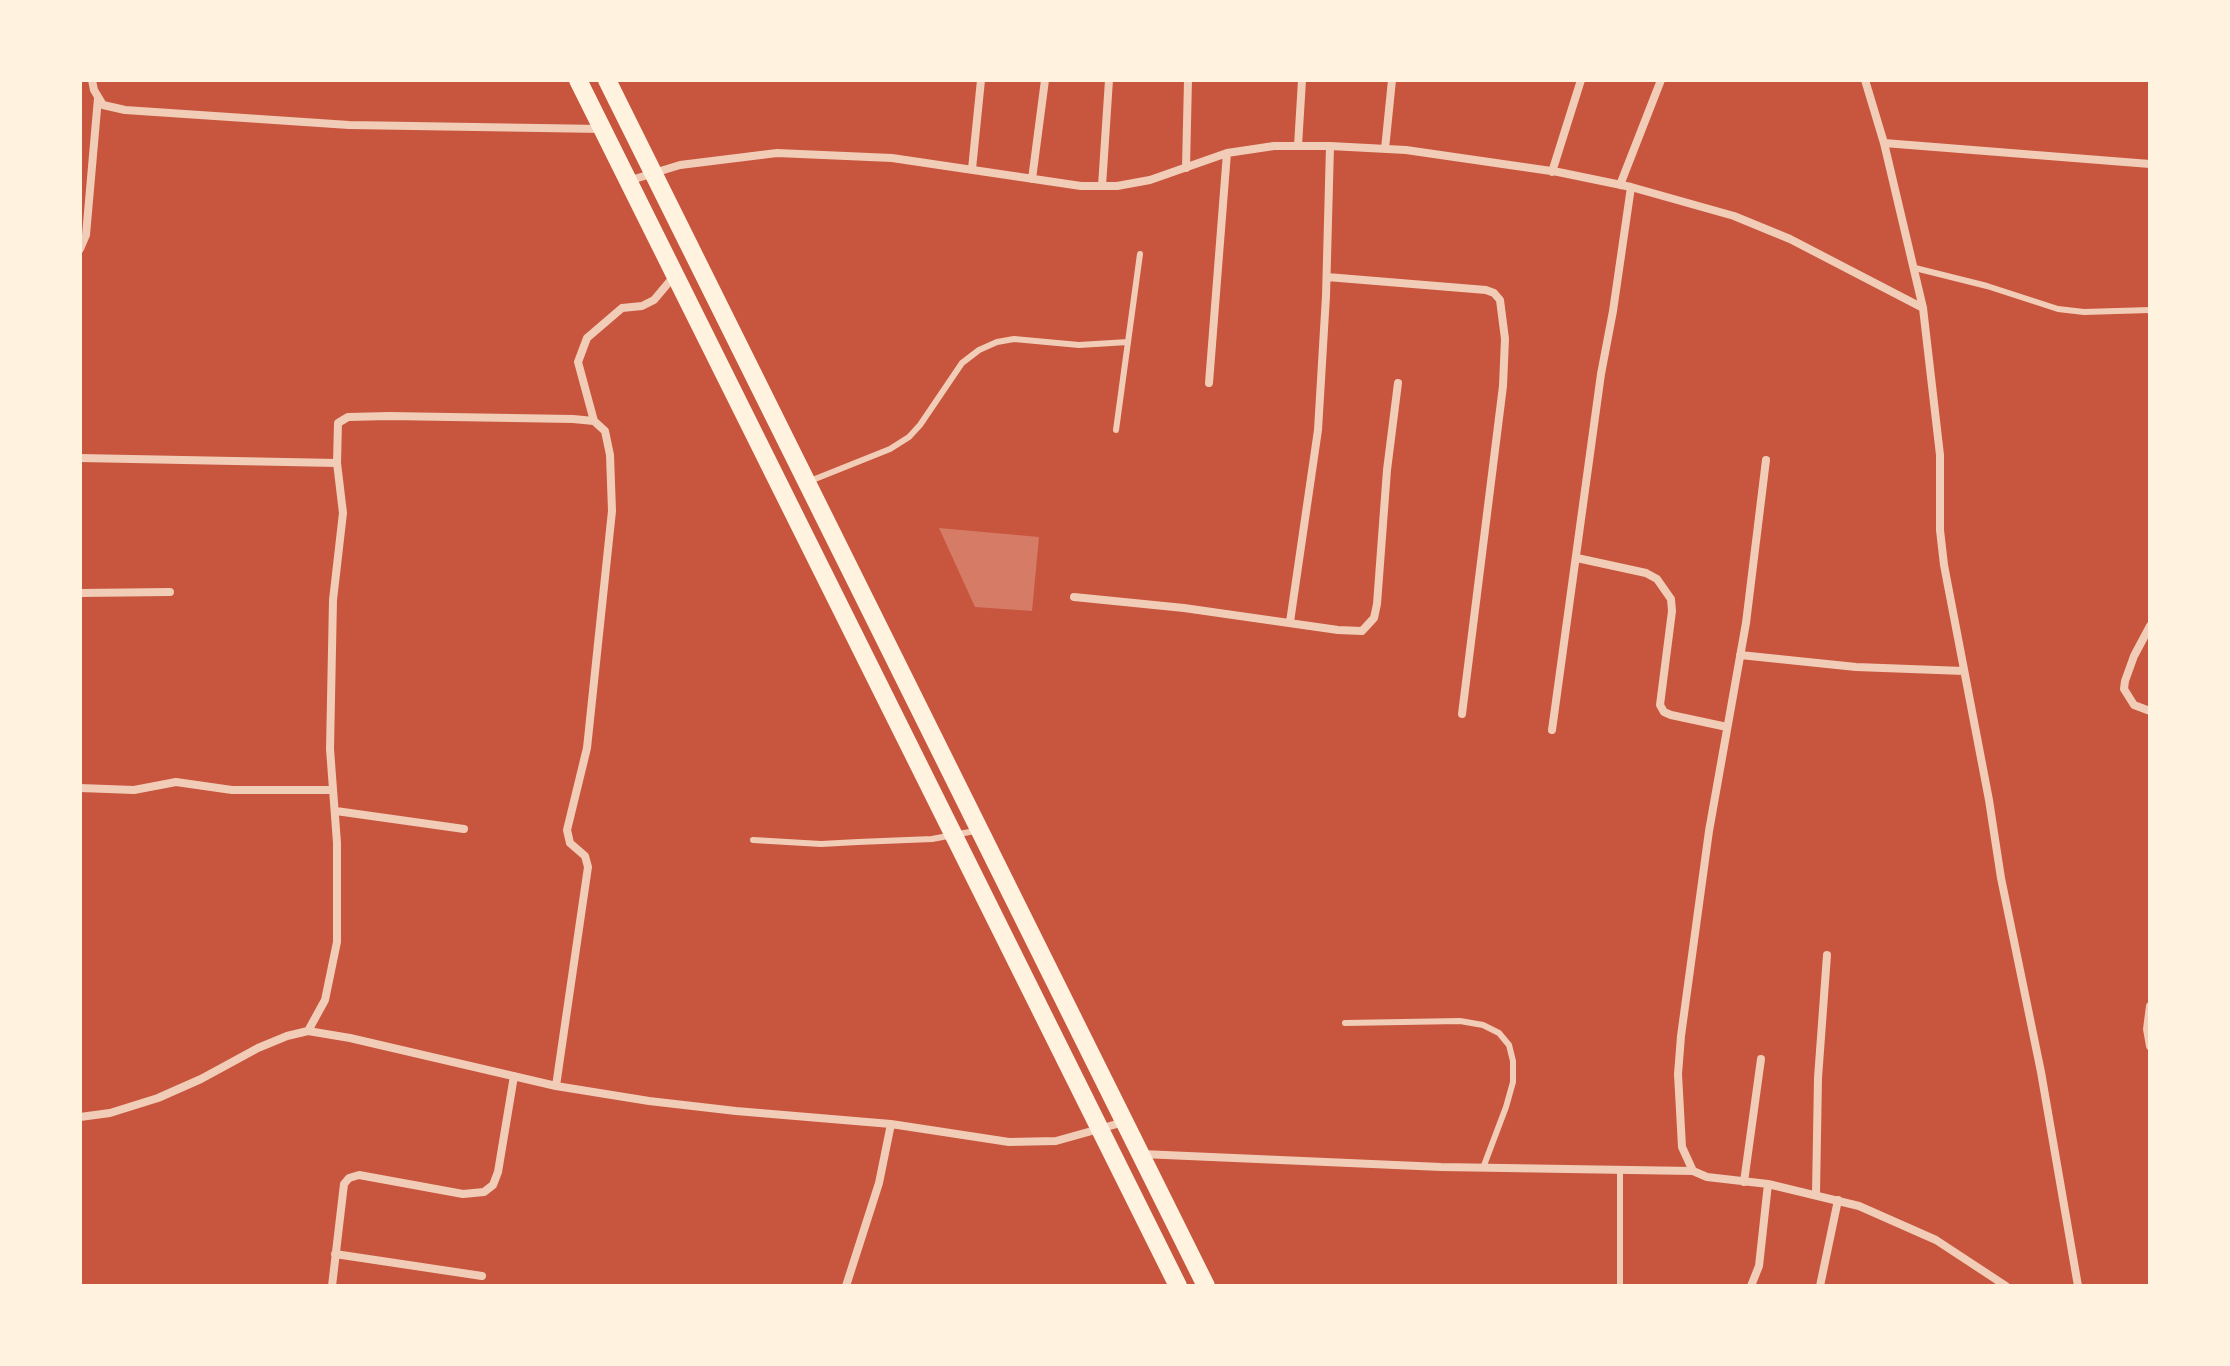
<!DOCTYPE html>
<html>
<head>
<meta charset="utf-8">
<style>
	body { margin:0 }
	#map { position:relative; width:2230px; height:1366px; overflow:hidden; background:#c8553d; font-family:"Open Sans",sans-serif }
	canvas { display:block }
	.frame { position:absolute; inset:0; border:82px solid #fff3e0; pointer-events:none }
</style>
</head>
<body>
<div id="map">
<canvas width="2230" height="1366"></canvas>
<div class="frame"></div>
</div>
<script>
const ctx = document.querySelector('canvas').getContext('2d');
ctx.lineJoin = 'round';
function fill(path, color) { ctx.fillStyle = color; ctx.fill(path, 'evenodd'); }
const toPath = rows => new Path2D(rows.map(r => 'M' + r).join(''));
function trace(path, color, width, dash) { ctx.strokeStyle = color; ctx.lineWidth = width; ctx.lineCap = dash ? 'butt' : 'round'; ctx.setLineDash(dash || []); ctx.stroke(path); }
fill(toPath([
	[939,528,1039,537,1032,611,975,607]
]), '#d67c66');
trace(toPath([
	[1915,268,1987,286,2058,309,2084,312,2150,310],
	[1116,430,1140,254],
	[810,481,890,449,909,437,920,425,962,363,979,350,997,342,1014,339,1079,345,1128,342],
	[753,840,821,844,858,842,932,839,975,831],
	[1345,1023,1460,1021,1483,1025,1499,1033,1509,1045,1513,1061,1513,1082,1506,1107,1483,1168],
	[1620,1286,1620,1170]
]), '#f1ccb7', 6);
trace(toPath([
	[92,80,94,90,103,105,125,110,349,125,602,129],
	[1865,80,1884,143,1923,308,1940,455,1940,530,1944,565,1989,800,2001,878,2041,1072,2078,1286],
	[1884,143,2150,164],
	[1298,146,1302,80],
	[1385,149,1392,80],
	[1186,168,1188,80],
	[972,169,981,80],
	[1552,172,1581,80],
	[1032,179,1045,80],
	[628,181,680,165,777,153,892,158,1081,186,1117,186,1150,180,1227,153,1274,146,1330,146,1406,150,1558,172,1631,187,1734,216,1790,239,1923,308],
	[1620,185,1661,80],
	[1102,186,1109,80],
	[80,249,86,235,98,98],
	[1327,277,1486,290,1494,293,1500,300,1505,339,1503,386,1462,714],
	[1209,383,1227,153],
	[594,421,578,362,587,338,622,308,642,306,654,300,675,275],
	[80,458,337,463],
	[1766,460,1746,623,1709,831,1681,1036,1678,1074,1682,1147,1693,1171,1707,1177,1768,1184,1859,1206,1936,1240,2006,1286],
	[1577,558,1646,573,1657,579,1671,599,1672,611,1660,705,1664,712,1671,715,1727,727],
	[80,593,170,592],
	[1074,597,1184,608,1338,630,1362,631,1374,618,1377,604,1387,470,1398,383],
	[1290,622,1318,430,1326,296,1330,146],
	[2150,626,2134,656,2125,681,2124,689,2134,705,2150,711],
	[1740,655,1856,667,1964,671],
	[1552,730,1601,374,1613,311,1631,187],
	[80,788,134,790,176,782,232,790,333,790],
	[336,811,464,829],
	[2150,1006,2147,1029,2150,1046],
	[308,1031,325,1000,337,942,337,843,330,749,333,600,343,513,337,463,338,423,348,417,389,416,573,419,594,421,605,431,610,455,612,511,587,748,567,830,570,843,585,856,588,867,556,1086],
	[80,1117,110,1113,158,1098,201,1079,258,1048,287,1036,308,1031,350,1038,556,1086,649,1101,736,1111,891,1124,1009,1142,1056,1141,1124,1122],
	[1142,1154,1441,1167,1693,1171],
	[1744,1182,1761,1059],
	[1816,1194,1818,1078,1827,955],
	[335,1254,482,1276],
	[332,1286,344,1184,349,1178,359,1175,463,1194,484,1192,493,1185,498,1172,514,1076],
	[846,1286,879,1183,891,1124],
	[1751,1286,1759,1266,1768,1184],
	[1820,1286,1838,1200]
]), '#f1ccb7', 8);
trace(toPath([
	[578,80,1178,1286],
	[607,80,1206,1286]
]), '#fff3e0', 18);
</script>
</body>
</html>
